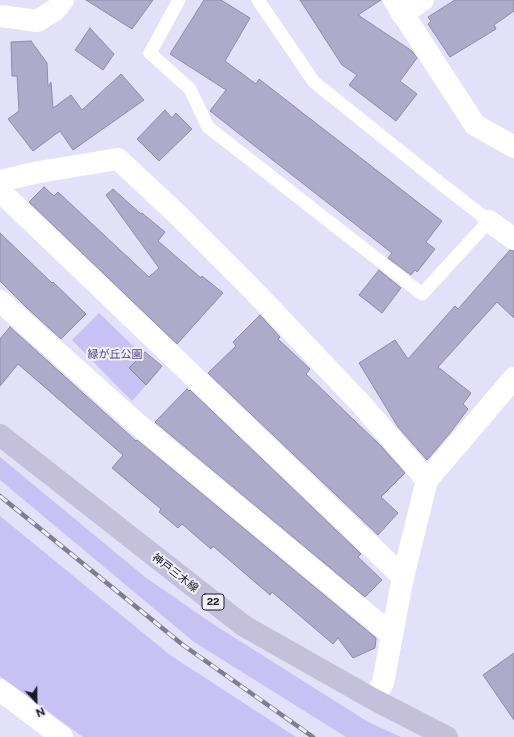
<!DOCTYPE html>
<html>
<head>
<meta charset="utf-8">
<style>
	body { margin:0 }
	#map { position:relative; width:514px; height:737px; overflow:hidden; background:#e3e0fa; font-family:"Public Sans",sans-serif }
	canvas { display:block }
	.north { position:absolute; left:16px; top:681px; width:40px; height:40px; -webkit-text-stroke:3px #f0effc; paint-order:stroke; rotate:158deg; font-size:11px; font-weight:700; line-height:16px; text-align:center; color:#1a1824 }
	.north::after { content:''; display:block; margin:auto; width:14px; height:18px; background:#1a1824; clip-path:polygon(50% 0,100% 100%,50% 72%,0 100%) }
</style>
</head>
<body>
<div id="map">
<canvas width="514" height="737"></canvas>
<div class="north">N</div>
</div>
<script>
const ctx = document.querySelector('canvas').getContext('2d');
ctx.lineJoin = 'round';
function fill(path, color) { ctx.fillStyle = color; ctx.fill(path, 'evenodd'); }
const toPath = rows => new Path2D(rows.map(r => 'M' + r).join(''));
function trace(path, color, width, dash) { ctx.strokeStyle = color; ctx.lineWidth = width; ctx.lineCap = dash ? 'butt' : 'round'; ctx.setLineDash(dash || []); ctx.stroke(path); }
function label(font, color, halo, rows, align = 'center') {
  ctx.font = font + ' "Public Sans","Noto Sans JP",sans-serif'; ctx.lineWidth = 4; ctx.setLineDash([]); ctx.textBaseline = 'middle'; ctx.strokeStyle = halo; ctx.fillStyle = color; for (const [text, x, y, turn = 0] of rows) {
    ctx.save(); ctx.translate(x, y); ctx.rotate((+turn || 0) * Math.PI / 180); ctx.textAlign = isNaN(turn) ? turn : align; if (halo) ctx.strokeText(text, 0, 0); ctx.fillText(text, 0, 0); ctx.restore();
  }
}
fill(toPath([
	[99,313,159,371,132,401,72,340],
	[0,457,145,577,213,624,368,722,401,737,346,737,194,642,0,480],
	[0,516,170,655,296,737,83,737,0,676]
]), '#c7c1f4');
const building = toPath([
	[86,0,153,0,132,29,86,0],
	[204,0,221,0,250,18,225,61,256,84,259,79,442,221,426,242,435,249,417,272,415,270,411,275,388,258,392,253,210,111,226,90,170,54,204,0],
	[300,0,381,0,358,15,412,51,417,58,400,81,417,94,396,121,349,85,357,75,342,65,300,0],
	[455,0,514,0,514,11,494,25,496,29,450,57,428,24,431,21,428,17,455,0],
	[90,28,114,54,103,70,75,50,90,28],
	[31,41,47,63,48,87,51,82,53,108,71,95,82,110,121,74,144,100,73,150,60,131,33,151,8,119,19,111,17,76,12,76,11,42,31,41],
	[165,110,172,118,176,113,192,129,159,161,137,139,165,110],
	[44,187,54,196,58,192,149,277,159,268,106,195,113,189,141,214,142,213,165,232,158,241,201,278,202,276,223,293,177,344,29,202,44,187],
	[0,233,52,283,53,282,86,314,61,339,26,307,0,281,0,233],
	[510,250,514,251,514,318,497,302,438,367,471,393,463,404,468,409,450,433,427,460,398,427,359,363,395,340,408,359,455,306,458,309,510,250],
	[379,270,401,288,382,313,359,295,379,270],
	[260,315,280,337,278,339,310,369,306,374,381,446,405,473,381,497,398,513,378,535,208,373,236,346,233,342,260,315],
	[10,327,136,441,137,440,376,638,375,648,353,658,338,638,333,644,272,592,270,595,213,546,211,549,182,524,178,528,159,512,161,509,112,468,123,455,18,364,0,386,0,339,10,327],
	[145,352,162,366,146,385,129,368,145,352],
	[187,389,189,391,190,390,361,554,358,557,382,580,365,597,155,422,187,389],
	[514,653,514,720,483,675,514,653]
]);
fill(building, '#aeabca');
trace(building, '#8e8ba9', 1);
trace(toPath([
	[179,0,150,53,190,89,208,127,422,294,489,221,440,183,314,82,258,0]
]), '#fff', 13);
trace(toPath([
	[394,0,475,125,514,147],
	[402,14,423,0],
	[0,16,37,21,55,10,63,0],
	[0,181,39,172,118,159,178,215,252,289,363,406,427,480,403,577,392,635,135,422,0,301],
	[0,191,403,577],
	[489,221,514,239],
	[427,480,514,378],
	[0,690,62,737],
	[373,699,383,683,392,635]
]), '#fff', 22);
trace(toPath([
	[0,435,244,626,373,699,447,737]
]), '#c4c0dc', 22);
const rail = toPath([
	[0,496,183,645,313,737]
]);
trace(rail, '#807d90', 4.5);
trace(rail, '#f0effc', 3, [9]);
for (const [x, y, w] of [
	[213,602,22]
]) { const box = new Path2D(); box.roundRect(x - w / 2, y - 8, w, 16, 3); ctx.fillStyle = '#f0effc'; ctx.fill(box); trace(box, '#1a1824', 1); }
label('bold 10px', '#1a1824', null, [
	["22",213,602]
]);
label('11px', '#504385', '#f0effc', [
	["緑が丘公園",115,355]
]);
label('11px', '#1a1824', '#f0effc', [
	["神戸三木線",175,573,38]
]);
</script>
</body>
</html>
